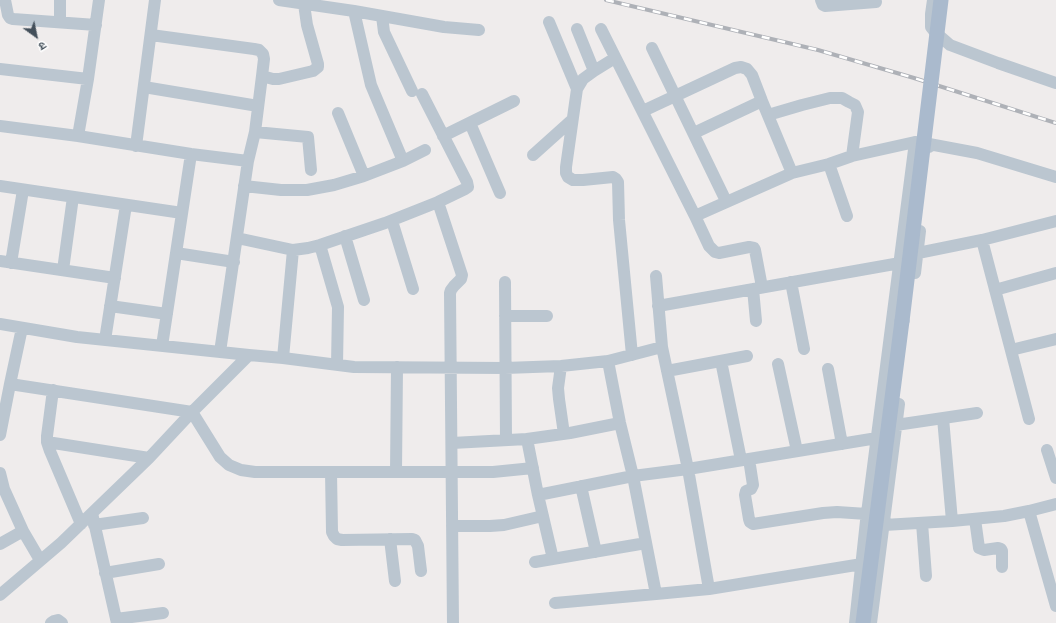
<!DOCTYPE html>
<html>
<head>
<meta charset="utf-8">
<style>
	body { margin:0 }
	#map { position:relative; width:1056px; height:623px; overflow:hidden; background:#efecec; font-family:Quicksand,"Noto Sans Devanagari",sans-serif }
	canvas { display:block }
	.north { position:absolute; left:16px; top:16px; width:40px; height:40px; -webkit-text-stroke:3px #fff; paint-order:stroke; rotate:147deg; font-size:11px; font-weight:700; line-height:16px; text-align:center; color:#434f5a }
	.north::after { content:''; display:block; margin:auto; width:14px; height:18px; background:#434f5a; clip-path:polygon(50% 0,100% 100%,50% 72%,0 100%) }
</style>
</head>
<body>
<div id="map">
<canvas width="1056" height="623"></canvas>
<div class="north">उ</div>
</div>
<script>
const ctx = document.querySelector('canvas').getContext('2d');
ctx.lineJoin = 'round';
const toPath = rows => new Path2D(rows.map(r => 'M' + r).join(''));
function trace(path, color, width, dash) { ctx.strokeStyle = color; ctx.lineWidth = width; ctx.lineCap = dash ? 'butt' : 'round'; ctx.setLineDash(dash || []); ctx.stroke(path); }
trace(toPath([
	[5,0,8,15,10,18,13,19,96,25],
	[279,0,354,11,444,27,479,30],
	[821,0,823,5,825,6,876,2],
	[933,0,931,14,931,27,935,32,950,45,998,63,1056,83],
	[354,11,371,85,403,161],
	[382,16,384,32,412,91],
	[60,22,60,0],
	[549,22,577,89],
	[577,29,594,71],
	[601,29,695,216,709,246,715,252,719,253,749,247,754,248,755,250,762,287],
	[151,35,254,49,259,50,263,54,264,59,262,76,255,132,248,161,220,352],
	[652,48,726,201],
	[615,58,594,71,583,79,577,89,566,167,566,173,568,177,573,180,583,180,613,177,616,179,618,182,619,220,632,355],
	[0,69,88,79],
	[262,76,273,79,279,79,313,71,318,67,318,64,307,25,304,4],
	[144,87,258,106],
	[643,111,735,68,741,67,747,69,752,75,762,101,792,173],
	[338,113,364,176],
	[768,115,802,105,830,98,842,98,849,102,855,105,858,112,852,156],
	[470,123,500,193],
	[0,126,78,136,191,154,248,161],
	[255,132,308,137,311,170],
	[694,133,762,101],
	[78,136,88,79,99,0],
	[443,136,514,101],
	[929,144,977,153,1056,177],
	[136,146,155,0],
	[533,155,572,120],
	[829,164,847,216],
	[0,186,182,213],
	[244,186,281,190,307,190,334,185,364,176,403,161,425,150],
	[438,202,462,275,461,279,454,286,451,290,450,293,453,623],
	[695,216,792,173,829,164,852,156,915,142,929,144,929,147],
	[392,221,413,289],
	[345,236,364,300],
	[237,238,293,250,308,248,320,245,385,223,438,202,465,189,468,187,467,182,422,94],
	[982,240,1029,419],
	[320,245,338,307,337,365],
	[176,253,234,262],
	[918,253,982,240,1056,221],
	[0,261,115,278],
	[11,263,23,190],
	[63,270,73,197],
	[915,273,920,231],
	[656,276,662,347,688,469,709,589],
	[505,282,506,440],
	[791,282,804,349],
	[753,289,756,321],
	[995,290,1056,273],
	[110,306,167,314],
	[658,306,900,263,907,265],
	[505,316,547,316],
	[0,324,77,337,249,355,283,358,354,367,505,368,561,366,608,361,662,347],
	[105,340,126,205],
	[162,346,191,154],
	[1011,350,1056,339],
	[283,358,293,250],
	[608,361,620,423,633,476,656,594,709,589,862,564],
	[721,361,741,460],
	[778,364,797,451],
	[561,366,558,388,559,399,564,434],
	[828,369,842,444],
	[667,371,747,356],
	[10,384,192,412,220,457,229,465,241,470,255,472,493,472,533,468],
	[53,390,47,436,47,442,50,451,81,524],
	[943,418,952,521],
	[896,425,977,413],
	[0,435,10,384,22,328],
	[527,439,538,495,553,559],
	[47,442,149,458],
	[452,443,527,439,570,433,620,423],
	[1047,450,1056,478],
	[749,459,753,485,751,489,746,491,745,495,749,519,750,522,753,524,823,513,837,512,867,514],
	[331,472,332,532,334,536,337,539,342,540,412,539,415,540,418,546,421,571],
	[396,472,397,367],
	[0,473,4,489,23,531,40,560],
	[581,486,596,552],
	[538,495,633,476,688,469,877,438],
	[1029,511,1056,606],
	[92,513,117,623],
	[975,519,979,548,984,550,998,548,1001,549,1002,551,1002,567],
	[922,523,926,576],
	[94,525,143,518],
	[884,525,952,521,1004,516,1029,511,1056,504],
	[452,526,490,526,504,525,543,516],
	[390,539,395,581],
	[0,544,23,531],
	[535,562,646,543],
	[105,573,159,564],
	[0,595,61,543,149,458,192,412,249,355],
	[555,603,656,594],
	[116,619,163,613],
	[51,623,54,621,58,620,62,623],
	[855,623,866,521,915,142],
	[871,623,899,404]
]), '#bbc6d0', 12);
trace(toPath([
	[863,623,902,321]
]), '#aabacd', 15);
const rail = toPath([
	[606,0,818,50,914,78,1056,123]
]);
trace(rail, '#aeb1b7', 4);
trace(rail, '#fff', 2.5, [8]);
trace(toPath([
	[902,321,941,0]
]), '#aabacd', 15);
</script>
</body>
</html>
